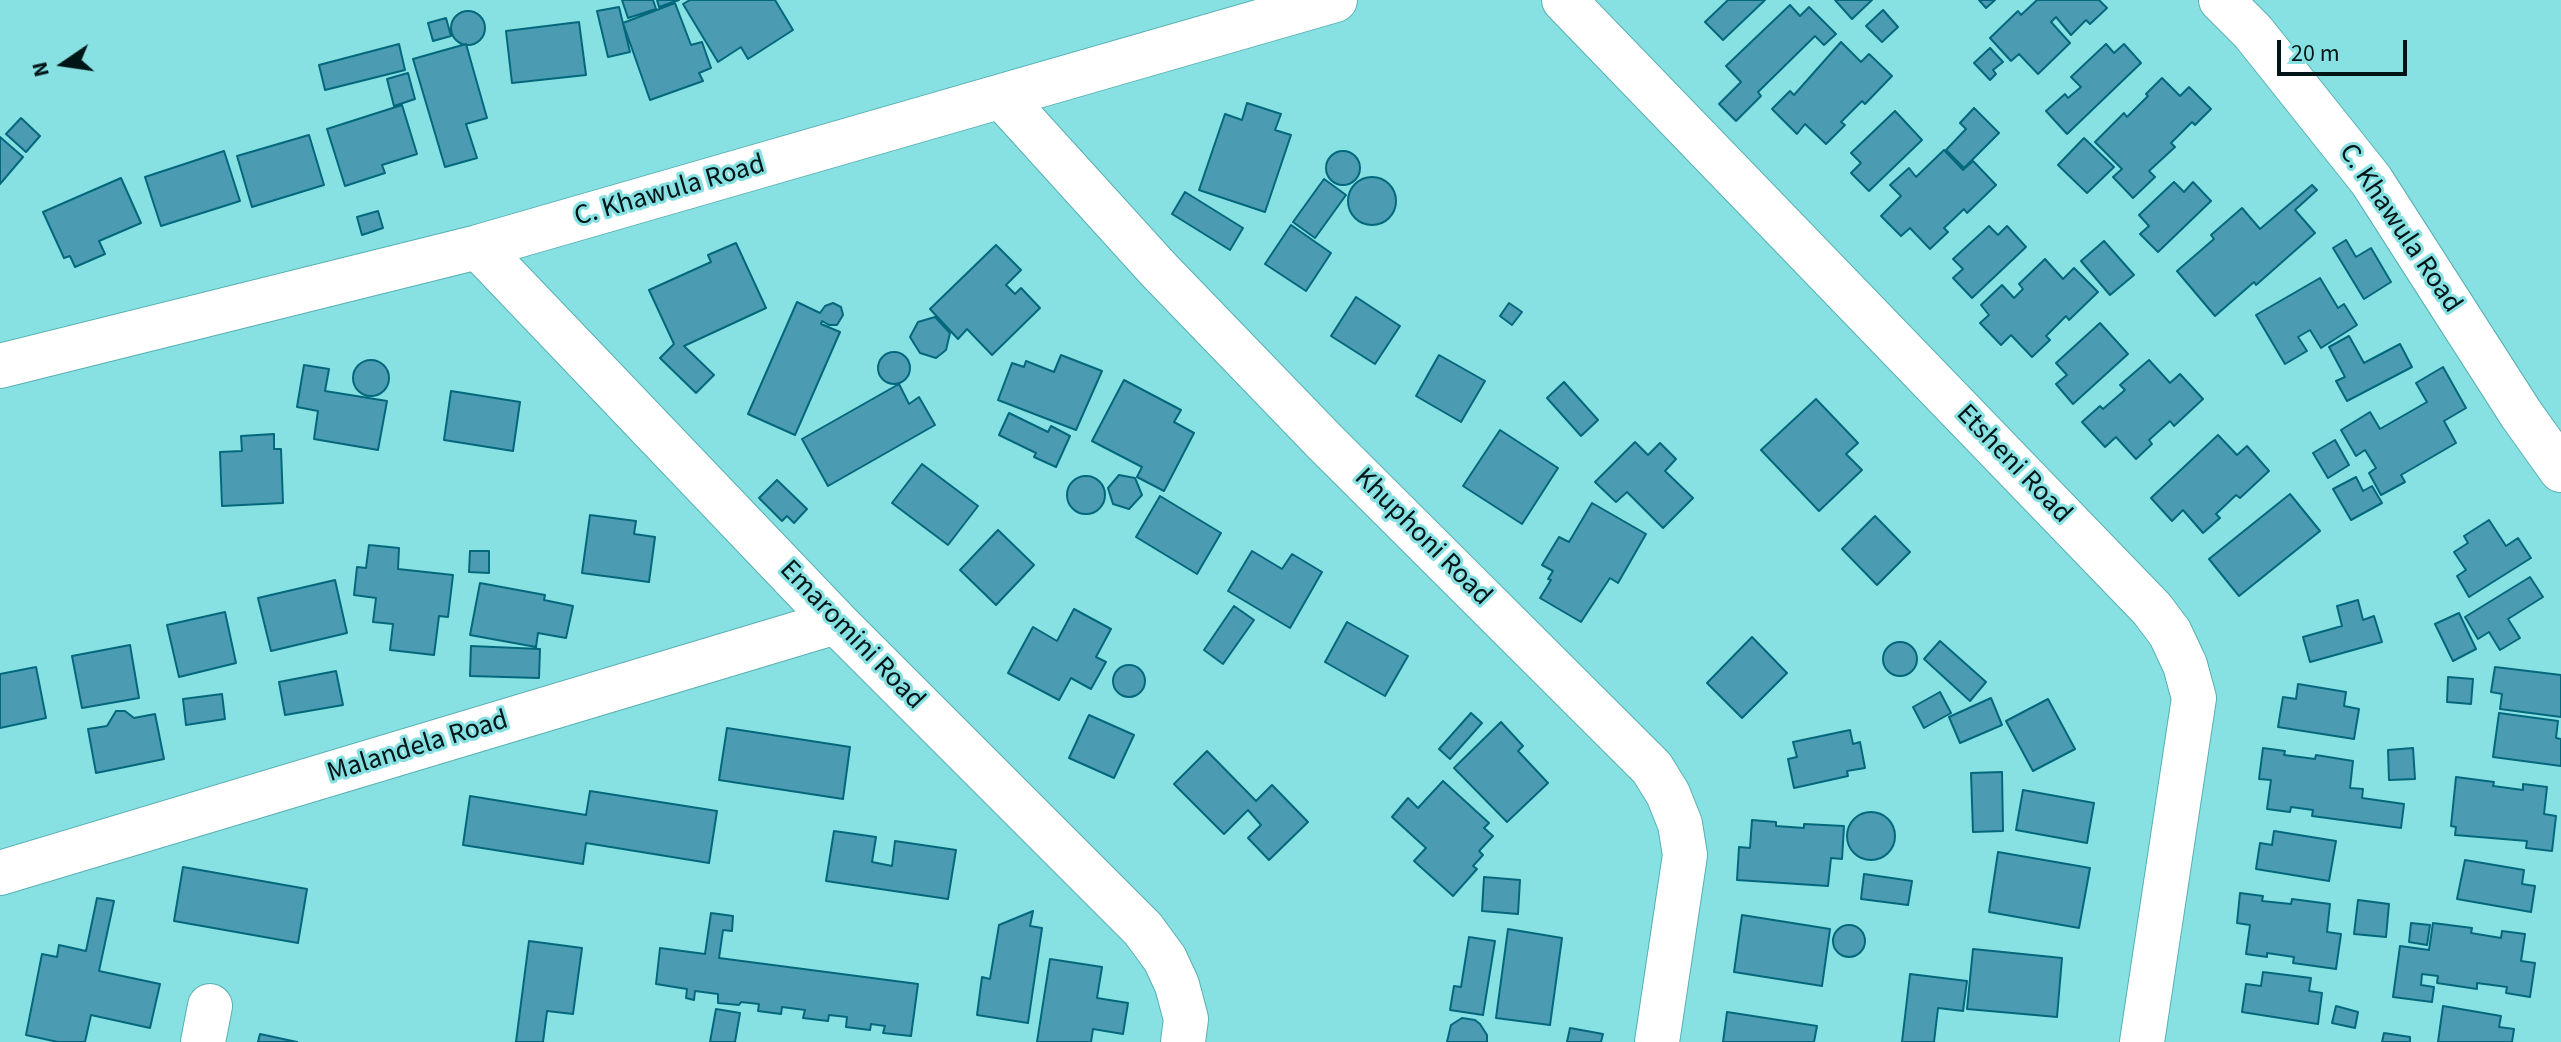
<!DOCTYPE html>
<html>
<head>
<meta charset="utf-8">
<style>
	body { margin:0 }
	#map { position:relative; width:2561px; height:1042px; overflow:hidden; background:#87e0e2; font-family:"Source Sans 3",sans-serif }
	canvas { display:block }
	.north { position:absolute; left:24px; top:24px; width:80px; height:80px; -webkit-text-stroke:6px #87e0e2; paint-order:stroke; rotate:257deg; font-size:22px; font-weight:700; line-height:32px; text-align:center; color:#001516 }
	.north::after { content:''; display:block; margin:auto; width:28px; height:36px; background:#001516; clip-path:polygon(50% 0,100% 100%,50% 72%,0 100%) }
	.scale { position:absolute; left:2277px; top:40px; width:130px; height:36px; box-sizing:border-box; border:4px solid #001516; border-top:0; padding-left:10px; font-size:24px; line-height:28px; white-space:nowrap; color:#001516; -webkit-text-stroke:6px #87e0e2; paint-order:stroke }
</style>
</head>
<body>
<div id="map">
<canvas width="2561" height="1042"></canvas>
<div class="north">N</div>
<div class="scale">20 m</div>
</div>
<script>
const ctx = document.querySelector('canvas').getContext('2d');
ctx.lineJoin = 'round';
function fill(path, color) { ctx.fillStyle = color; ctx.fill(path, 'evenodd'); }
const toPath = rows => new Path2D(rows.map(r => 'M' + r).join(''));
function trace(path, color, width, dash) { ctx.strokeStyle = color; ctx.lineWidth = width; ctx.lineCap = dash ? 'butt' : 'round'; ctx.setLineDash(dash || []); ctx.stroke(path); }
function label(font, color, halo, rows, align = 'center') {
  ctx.font = font + ' "Source Sans 3",sans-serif'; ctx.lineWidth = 6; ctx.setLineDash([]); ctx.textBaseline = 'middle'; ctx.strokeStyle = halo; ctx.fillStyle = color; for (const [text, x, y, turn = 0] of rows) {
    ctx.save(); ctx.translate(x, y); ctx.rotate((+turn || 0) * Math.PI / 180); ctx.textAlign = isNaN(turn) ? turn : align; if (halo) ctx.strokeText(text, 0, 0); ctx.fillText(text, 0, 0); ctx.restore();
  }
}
const building = toPath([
	[622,0,653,0,656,9,628,18,622,0],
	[657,0,679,0,659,7,657,0],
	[690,0,775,0,793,30,748,59,741,47,718,62,683,4,690,0],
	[1728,0,1765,0,1723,40,1705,22,1728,0],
	[1835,0,1872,0,1852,19,1835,0],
	[1979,0,1995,0,1986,8,1979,0],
	[2037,0,2099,0,2107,8,2090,24,2086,20,2071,35,2056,17,2051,22,2070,43,2038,74,2019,54,2011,61,1990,38,2018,11,2021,15,2037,0],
	[675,3,691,45,702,42,711,68,699,73,703,81,650,100,623,23,675,3],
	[1790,5,1800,16,1809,7,1836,34,1824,45,1815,36,1758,92,1761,96,1736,121,1719,104,1741,82,1726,66,1790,5],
	[619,7,630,52,608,57,597,11,619,7],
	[1883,10,1898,27,1882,42,1866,26,1883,10],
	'451 28a17 17 0 1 1 34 0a17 17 0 1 1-34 0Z',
	[446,18,451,36,433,41,428,23,446,18],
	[579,22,586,75,512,83,506,31,579,22],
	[1841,42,1861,62,1869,54,1892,76,1865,104,1862,101,1841,122,1845,125,1826,144,1805,124,1797,134,1772,109,1790,91,1794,95,1841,42],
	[399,44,405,70,325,90,319,65,399,44],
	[466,44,487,118,466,124,477,158,445,167,413,59,466,44],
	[2106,44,2114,53,2124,44,2141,63,2067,134,2046,111,2065,94,2068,98,2081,87,2071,77,2106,44],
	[1990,48,2003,62,1993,70,1996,74,1990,80,1974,63,1990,48],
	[408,73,415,99,394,106,387,79,408,73],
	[2162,78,2180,96,2189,87,2211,109,2195,125,2192,122,2171,143,2175,147,2149,171,2155,177,2133,198,2113,177,2122,169,2095,142,2124,113,2127,117,2148,96,2146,94,2162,78],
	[1247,103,1281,114,1275,130,1291,135,1265,212,1199,190,1225,114,1242,120,1247,103],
	[402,105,417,154,382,165,385,173,345,186,327,129,402,105],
	[1974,108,1999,133,1964,168,1946,150,1966,129,1960,123,1974,108],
	[1895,111,1922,140,1869,191,1851,173,1861,163,1851,153,1895,111],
	[21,118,40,136,26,152,6,134,21,118],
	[309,135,324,185,252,207,237,156,309,135],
	[0,137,23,157,0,184,0,137],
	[2084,138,2114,167,2087,193,2058,165,2084,138],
	[1944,150,1963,170,1973,161,1996,185,1967,213,1964,209,1944,228,1948,232,1930,249,1910,228,1901,236,1881,216,1901,196,1890,185,1909,168,1916,177,1944,150],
	'1326 168a17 17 0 1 1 34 0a17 17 0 1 1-34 0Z',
	[224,151,240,201,161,226,145,177,224,151],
	'1348 201a24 24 0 1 1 48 0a24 24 0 1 1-48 0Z',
	[121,178,141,223,99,241,105,254,75,267,70,256,64,258,43,212,121,178],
	[1324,179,1346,195,1315,238,1293,222,1324,179],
	[2174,182,2184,192,2193,182,2211,201,2158,252,2140,234,2149,226,2139,215,2174,182],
	[2312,185,2317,190,2295,210,2315,233,2256,285,2254,282,2215,316,2177,271,2214,239,2211,235,2242,208,2260,229,2312,185],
	[1185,192,1243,228,1230,250,1172,214,1185,192],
	[378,211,383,228,362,235,357,217,378,211],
	[1291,225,1331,253,1306,291,1265,264,1291,225],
	[1989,226,1998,235,2007,226,2026,247,1972,298,1953,278,1963,269,1953,259,1989,226],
	[2346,240,2356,257,2371,248,2391,282,2364,299,2333,248,2346,240],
	[2104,241,2134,275,2110,295,2081,261,2104,241],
	[736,243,766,308,684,346,714,375,696,393,660,358,674,344,649,290,711,262,708,255,736,243],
	[996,245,1021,270,1006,285,1015,294,1021,288,1040,308,992,355,967,329,958,339,930,309,996,245],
	[2045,259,2063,279,2074,268,2098,292,2069,320,2066,316,2046,336,2050,340,2032,357,2011,335,2001,345,1980,323,1989,315,1981,305,2002,285,2014,298,2023,289,2019,284,2045,259],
	[2320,278,2338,308,2344,304,2357,325,2321,348,2310,330,2298,337,2307,351,2285,364,2256,315,2320,278],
	[1356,297,1400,326,1375,364,1331,336,1356,297],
	[797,302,820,313,825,306,833,303,841,307,843,315,837,325,829,325,822,321,821,324,840,332,795,435,748,414,797,302],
	[1509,303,1522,312,1512,325,1500,316,1509,303],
	[935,317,950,333,946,350,936,358,920,353,910,337,918,322,935,317],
	[2100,323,2128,354,2073,404,2056,384,2067,375,2056,363,2100,323],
	[2349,336,2364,363,2400,344,2412,367,2347,401,2336,381,2345,377,2329,347,2349,336],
	'878 368a16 16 0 1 1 32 0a16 16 0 1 1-32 0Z',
	[1061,355,1102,371,1076,430,998,400,1012,363,1024,367,1026,361,1054,372,1061,355],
	[1439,355,1485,381,1461,422,1416,396,1439,355],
	[2149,360,2170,383,2180,374,2203,399,2174,426,2170,421,2149,440,2152,444,2136,459,2116,437,2105,447,2082,422,2100,406,2103,409,2125,390,2120,385,2149,360],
	'353 378a18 18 0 1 1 36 0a18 18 0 1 1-36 0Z',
	[304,365,329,369,325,391,387,401,378,450,314,439,318,411,297,407,304,365],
	[2443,367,2466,408,2444,421,2456,443,2401,475,2405,482,2381,495,2369,473,2376,468,2365,450,2356,456,2341,430,2370,412,2380,429,2427,402,2416,383,2443,367],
	[1124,380,1181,410,1174,422,1194,433,1164,491,1137,477,1142,467,1092,441,1124,380],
	[1564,382,1598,420,1581,436,1547,398,1564,382],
	[899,384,909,404,919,397,935,425,828,486,802,439,899,384],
	[451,391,520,402,513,451,444,440,451,391],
	[1816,399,1858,443,1846,454,1862,470,1819,511,1761,450,1816,399],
	[1009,413,1048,432,1051,426,1070,436,1056,467,1034,457,1036,453,999,435,1009,413],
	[1500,430,1558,468,1522,524,1463,486,1500,430],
	[274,434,274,449,281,449,283,503,222,506,220,452,242,451,241,436,274,434],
	[2218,435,2237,455,2247,446,2269,471,2240,498,2236,495,2216,514,2220,518,2203,533,2183,510,2172,521,2151,498,2218,435],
	[2335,440,2349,465,2328,478,2313,453,2335,440],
	[1635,442,1648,455,1660,443,1676,459,1665,471,1693,498,1663,528,1627,492,1616,502,1595,482,1635,442],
	[922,464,978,506,948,545,892,503,922,464],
	[1119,475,1135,478,1142,495,1129,509,1113,504,1108,488,1119,475],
	'1067 495a19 19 0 1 1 38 0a19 19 0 1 1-38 0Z',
	[2356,477,2363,491,2372,486,2382,503,2351,520,2333,489,2356,477],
	[777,480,807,509,794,523,787,516,782,521,759,498,777,480],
	[2290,494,2320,531,2239,596,2209,559,2290,494],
	[1160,496,1221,533,1197,574,1136,537,1160,496],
	[1592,503,1646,534,1618,583,1610,578,1581,622,1540,598,1551,580,1548,579,1553,571,1542,565,1559,537,1569,542,1592,503],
	[590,515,636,521,634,534,655,537,649,582,582,573,590,515],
	[1875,516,1910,552,1877,585,1842,549,1875,516],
	[2489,520,2506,546,2518,538,2531,558,2469,597,2457,576,2466,570,2454,552,2468,543,2464,536,2489,520],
	[998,530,1034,565,996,605,960,570,998,530],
	[369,545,399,548,398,569,453,575,448,617,439,616,434,655,390,650,393,624,373,622,376,598,354,595,357,567,366,568,369,545],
	[470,551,489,551,489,573,469,572,470,551],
	[1252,551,1282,569,1292,554,1322,572,1290,628,1228,591,1252,551],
	[2530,577,2543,597,2508,619,2520,638,2500,650,2489,632,2478,639,2465,617,2530,577],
	[335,580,347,633,271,651,258,598,335,580],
	[480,583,545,595,544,600,573,606,566,638,538,633,536,647,470,635,480,583],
	[2358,600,2363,620,2374,616,2382,642,2310,662,2303,637,2342,626,2337,606,2358,600],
	[1234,606,1254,620,1223,664,1204,650,1234,606],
	[1074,609,1111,629,1096,657,1106,662,1091,689,1071,678,1059,700,1008,673,1033,627,1057,641,1074,609],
	[225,612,236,663,179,677,167,625,225,612],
	[2459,613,2476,649,2453,661,2435,624,2459,613],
	[1347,622,1408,656,1385,696,1325,662,1347,622],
	[1752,637,1787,673,1742,718,1707,683,1752,637],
	[1940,641,1986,682,1970,701,1924,659,1940,641],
	'1883 659a17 17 0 1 1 34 0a17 17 0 1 1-34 0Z',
	[130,645,139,698,82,708,72,656,130,645],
	[471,646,540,649,539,678,470,676,471,646],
	'1113 681a16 16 0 1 1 32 0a16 16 0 1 1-32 0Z',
	[36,667,46,718,0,728,0,674,36,667],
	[2495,667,2561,675,2561,717,2500,709,2502,694,2491,692,2495,667],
	[336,671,343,705,285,715,279,682,336,671],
	[2448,677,2473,679,2471,704,2447,702,2448,677],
	[2298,684,2346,692,2344,706,2359,709,2354,739,2278,727,2283,697,2296,699,2298,684],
	[1940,692,1951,713,1924,728,1913,707,1940,692],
	[222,694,225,719,186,725,183,699,222,694],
	[1991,698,2002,725,1960,743,1949,717,1991,698],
	[2048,699,2075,749,2033,771,2006,721,2048,699],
	[116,711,125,711,134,718,155,714,164,759,96,773,88,729,107,726,116,711],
	[1471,713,1482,723,1450,759,1439,749,1471,713],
	[2499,713,2558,721,2556,738,2561,739,2561,766,2493,757,2499,713],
	[1089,715,1134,735,1114,778,1069,758,1089,715],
	[1501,722,1523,746,1518,751,1548,783,1507,822,1454,768,1501,722],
	[727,728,850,747,843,799,719,780,727,728],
	[1850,730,1853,744,1860,742,1865,768,1847,771,1848,776,1794,788,1788,759,1797,757,1793,742,1850,730],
	[2263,748,2285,751,2284,755,2315,759,2316,755,2353,761,2350,788,2363,789,2362,798,2404,804,2401,828,2312,816,2313,810,2291,807,2290,812,2267,809,2271,780,2259,779,2263,748],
	[2413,748,2415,779,2389,780,2388,750,2413,748],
	[1207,751,1256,801,1272,785,1308,822,1269,860,1248,838,1261,825,1248,810,1224,834,1174,784,1207,751],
	[2002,772,2003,831,1973,832,1971,773,2002,772],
	[2456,777,2494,782,2493,786,2523,790,2523,784,2547,787,2544,814,2556,816,2552,851,2526,848,2527,841,2455,835,2456,827,2451,826,2456,777],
	[1443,781,1489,823,1484,828,1493,836,1479,851,1483,855,1473,866,1477,869,1453,896,1414,861,1426,848,1392,817,1408,798,1418,808,1443,781],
	[2023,790,2094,803,2087,843,2016,830,2023,790],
	[590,791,717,811,709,863,586,843,583,864,463,845,470,796,586,815,590,791],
	'1847 836a24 24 0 1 1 48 0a24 24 0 1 1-48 0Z',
	[1752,820,1776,822,1776,826,1804,828,1804,824,1844,826,1842,859,1831,858,1828,886,1737,880,1739,847,1750,848,1752,820],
	[834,831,876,837,872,862,892,866,895,841,956,850,948,899,826,881,834,831],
	[2274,831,2336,841,2329,881,2256,869,2260,843,2272,845,2274,831],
	[1998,852,2090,868,2079,928,1989,912,1998,852],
	[2465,860,2524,870,2522,884,2535,886,2531,912,2457,899,2465,860],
	[183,867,307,889,298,943,174,921,183,867],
	[1864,874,1912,881,1908,905,1861,899,1864,874],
	[1484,877,1520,880,1518,914,1482,911,1484,877],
	[2240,893,2263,896,2262,901,2291,904,2292,899,2330,904,2327,932,2341,934,2336,969,2293,963,2294,957,2267,953,2267,957,2246,954,2250,925,2237,923,2240,893],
	[97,898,114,901,99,971,160,984,150,1028,91,1015,85,1042,58,1042,26,1035,42,954,57,957,59,945,86,951,97,898],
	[2358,900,2389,904,2386,937,2354,934,2358,900],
	[1033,911,1030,926,1042,928,1028,1023,977,1015,982,977,990,979,999,925,1033,911],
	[711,913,733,916,732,931,723,930,719,958,918,984,911,1036,883,1033,885,1026,871,1024,870,1030,846,1027,847,1017,829,1015,828,1021,803,1018,805,1010,782,1007,781,1014,758,1011,759,1004,741,1002,739,1005,718,1003,718,994,695,991,694,1000,686,998,687,989,656,984,660,948,705,954,711,913],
	[1742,915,1830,929,1822,986,1734,972,1742,915],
	[2411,923,2430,925,2427,945,2409,942,2411,923],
	[2433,923,2472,928,2471,933,2501,938,2502,931,2525,934,2521,961,2535,963,2530,997,2506,993,2507,987,2477,983,2477,989,2437,983,2438,976,2422,974,2421,985,2434,987,2432,1002,2393,997,2400,946,2429,950,2433,923],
	'1833 941a16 16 0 1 1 32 0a16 16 0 1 1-32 0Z',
	[1508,929,1562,938,1550,1025,1496,1018,1508,929],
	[1469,937,1495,941,1483,1015,1450,1010,1454,986,1461,987,1469,937],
	[529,941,582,948,573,1014,547,1011,543,1042,516,1042,529,941],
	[1973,949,2062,958,2057,1017,1967,1009,1973,949],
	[1050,959,1102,967,1097,998,1128,1003,1123,1034,1093,1029,1091,1042,1037,1042,1050,959],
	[2263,972,2311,978,2309,991,2322,993,2318,1024,2242,1012,2246,984,2261,986,2263,972],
	[1910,974,1967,981,1963,1011,1938,1008,1934,1042,1902,1042,1910,974],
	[2336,1006,2358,1012,2355,1028,2332,1023,2336,1006],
	[2443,1006,2501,1016,2499,1027,2514,1029,2512,1042,2438,1042,2443,1006],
	[716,1009,740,1013,735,1042,710,1042,716,1009],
	[1727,1012,1817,1026,1814,1042,1723,1042,1727,1012],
	[1462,1018,1475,1020,1480,1024,1487,1035,1487,1042,1447,1042,1451,1025,1462,1018],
	[1570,1028,1603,1034,1601,1042,1567,1042,1570,1028],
	[2384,1033,2410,1037,2410,1042,2382,1042,2384,1033],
	[260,1034,297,1042,258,1042,260,1034]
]);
fill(building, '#4b9cb2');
trace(building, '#04687d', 2);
const minor = toPath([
	[1564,0,2152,609,2170,633,2185,665,2194,698,2142,1042],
	[2221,0,2253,32,2371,180,2521,414,2561,470],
	[1002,97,1158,269,1324,441,1652,768,1668,794,1680,824,1685,855,1657,1042],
	[478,247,836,622,1143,929,1165,959,1177,985,1186,1019,1183,1042],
	[0,366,478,247,1335,0],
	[0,873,836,622],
	[203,1042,210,1006]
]);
trace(minor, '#58b0b3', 46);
trace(minor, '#fff', 44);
label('28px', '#001516', '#87e0e2', [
	["C. Khawula Road",670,192,-16],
	["C. Khawula Road",2399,229,56],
	["Etsheni Road",2013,465,46],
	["Khuphoni Road",1422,538,45],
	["Emaromini Road",851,636,46],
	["Malandela Road",418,748,-17]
]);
</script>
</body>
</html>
